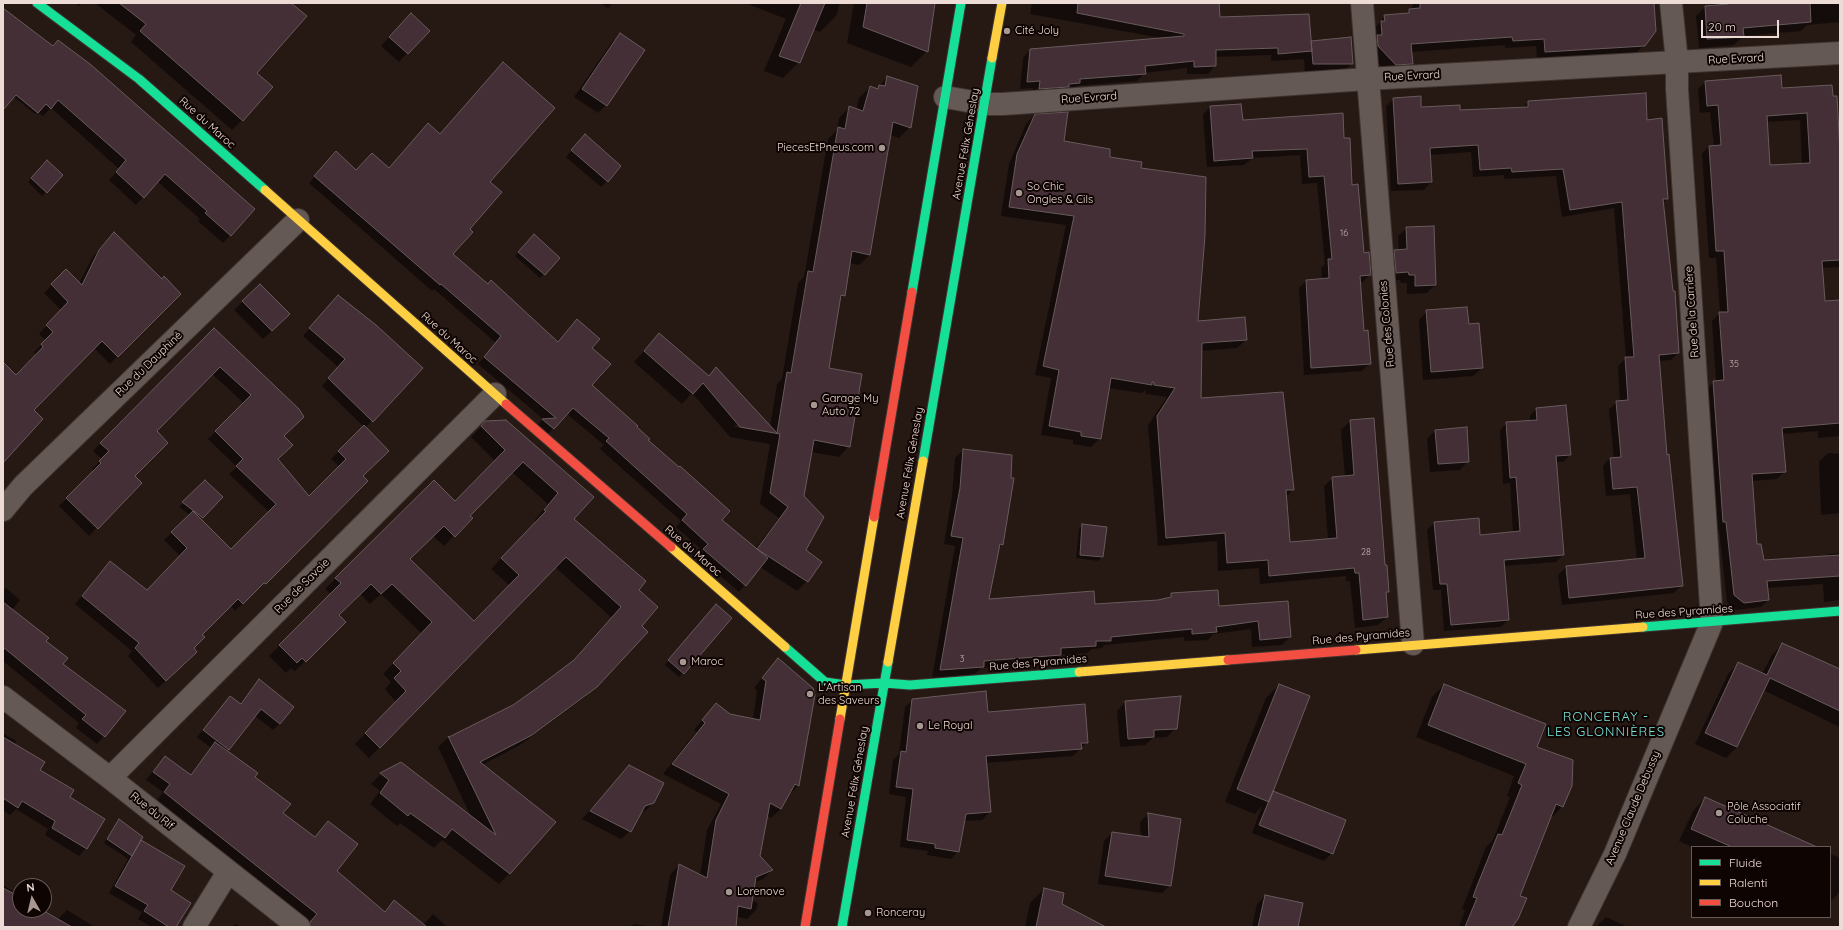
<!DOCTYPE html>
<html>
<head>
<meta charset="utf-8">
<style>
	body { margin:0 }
	#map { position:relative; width:1843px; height:930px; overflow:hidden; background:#261813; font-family:Quicksand,sans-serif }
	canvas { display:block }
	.frame { position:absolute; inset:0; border:4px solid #eddbd5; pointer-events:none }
	.legend { position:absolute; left:1691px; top:846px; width:140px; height:72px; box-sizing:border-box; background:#0e0402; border:1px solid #675a56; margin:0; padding:5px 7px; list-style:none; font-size:12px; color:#eddbd5 }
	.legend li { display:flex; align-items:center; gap:8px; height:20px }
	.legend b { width:20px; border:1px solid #675a56 }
	.north { position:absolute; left:12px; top:878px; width:40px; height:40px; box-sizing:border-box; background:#0e0402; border:1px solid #675a56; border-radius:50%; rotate:352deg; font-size:11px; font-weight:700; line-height:16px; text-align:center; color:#eddbd5 }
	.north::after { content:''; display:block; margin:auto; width:14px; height:18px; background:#a79791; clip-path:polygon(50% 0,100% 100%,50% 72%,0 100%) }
	.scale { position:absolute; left:1701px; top:20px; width:78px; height:18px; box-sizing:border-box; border:2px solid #eddbd5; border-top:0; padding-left:5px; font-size:12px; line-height:14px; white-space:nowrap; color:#eddbd5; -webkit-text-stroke:3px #0e0402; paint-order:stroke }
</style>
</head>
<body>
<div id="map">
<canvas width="1843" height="930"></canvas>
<div class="frame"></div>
<ul class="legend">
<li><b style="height:5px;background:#16e098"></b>Fluide</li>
<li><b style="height:5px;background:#ffcf43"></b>Ralenti</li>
<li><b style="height:5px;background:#f24e42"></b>Bouchon</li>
</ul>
<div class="north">N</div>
<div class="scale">20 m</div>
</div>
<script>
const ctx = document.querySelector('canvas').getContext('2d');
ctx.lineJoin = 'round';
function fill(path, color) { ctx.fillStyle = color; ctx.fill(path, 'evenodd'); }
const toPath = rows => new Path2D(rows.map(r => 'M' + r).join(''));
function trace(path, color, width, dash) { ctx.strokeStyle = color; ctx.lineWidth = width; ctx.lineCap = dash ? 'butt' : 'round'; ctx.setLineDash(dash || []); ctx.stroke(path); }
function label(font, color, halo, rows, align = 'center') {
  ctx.font = font + ' Quicksand,sans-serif'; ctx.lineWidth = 4; ctx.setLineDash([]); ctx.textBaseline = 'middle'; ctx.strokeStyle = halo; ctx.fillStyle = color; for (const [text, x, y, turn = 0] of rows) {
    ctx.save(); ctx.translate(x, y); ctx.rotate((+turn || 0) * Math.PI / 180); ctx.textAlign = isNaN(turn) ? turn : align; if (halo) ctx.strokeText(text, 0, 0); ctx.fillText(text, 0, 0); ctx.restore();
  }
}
fill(toPath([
	[75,3,82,3,79,6],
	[95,3,289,3,255,73,242,120,232,130,131,42,136,35],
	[600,3,613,3,608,8],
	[745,3,840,3,836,16,820,32,813,29,799,62,783,78,764,71,786,19],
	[854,3,934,3,927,51,911,67,847,43],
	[1032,3,1218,3,1219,18,1310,43,1352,63,1344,72,1305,72,1304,59,1271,61,1271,55,1215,57,1215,66,1208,74,1187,74,1187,68,1145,73,1137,81,1076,86,1071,91,1031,96,1033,88,1020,89,1023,58,1030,50,1161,38,1030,14],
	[1415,3,1653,3,1644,45,1636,53,1537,60,1536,46,1505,48,1505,45,1411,52,1412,64,1403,72,1388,73,1370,55,1373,30,1385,16,1405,15,1409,10,1412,10,1412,6],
	[1711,3,1840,3,1840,22,1807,25,1801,31,1743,36,1734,45,1699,48,1696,16,1705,7,1711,7],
	[3,9,254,209,223,243,198,221,200,219,157,181,136,205,109,180,119,169,51,108,43,116,37,112,35,114,3,88],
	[402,23,428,31,399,62,381,46],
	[620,34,606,105,598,113,574,97,612,42],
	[887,77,910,127,899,138,890,135,870,255,859,265,849,263,844,295,839,300,828,369,849,446,839,457,811,452,803,497,804,550,807,581,797,591,760,567,739,592,698,557,703,551,676,527,681,521,600,449,604,445,567,414,547,435,537,426,543,419,478,364,496,343,434,289,432,291,309,183,329,159,356,171,388,169,488,182,468,229,452,254,557,343,571,327,591,348,590,385,635,427,720,520,755,549,779,518,760,504,770,444,730,437,692,393,682,404,634,362,659,334,708,377,716,369,770,427,777,384,782,379,798,283,804,277,828,139,837,130,839,118,850,107,856,110,859,98,870,87,877,89],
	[735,425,753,428,753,430,735,427],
	[1705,82,1781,89,1832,86,1840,165,1840,267,1821,268,1824,302,1840,301,1840,436,1818,438,1818,431,1782,434,1785,471,1777,479,1752,481,1756,546,1763,561,1825,557,1828,554,1840,553,1840,600,1824,602,1823,584,1767,588,1768,600,1761,607,1736,610,1727,602,1719,529,1716,529,1706,390,1714,382,1716,382,1712,321,1720,313,1716,258,1709,258,1702,154,1709,146,1714,146,1710,112,1700,113,1698,89],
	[1800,120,1802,164,1769,166,1766,122],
	[1394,99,1420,108,1459,111,1523,108,1528,102,1647,121,1667,199,1663,203,1678,353,1671,360,1658,361,1666,456,1682,585,1674,593,1562,605,1558,575,1566,567,1637,560,1630,494,1606,496,1603,466,1610,458,1614,458,1609,409,1617,402,1620,401,1618,366,1626,358,1614,208,1562,217,1556,176,1504,179,1504,175,1473,177,1471,152,1430,155,1431,182,1424,190,1391,191,1386,106],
	[1210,107,1242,121,1343,139,1363,254,1370,274,1363,282,1359,282,1363,332,1370,363,1362,371,1304,375,1299,288,1306,281,1322,280,1321,268,1325,264,1317,183,1302,184,1300,155,1252,158,1244,165,1207,167,1203,115],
	[1035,115,1063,142,1140,168,1197,322,1246,340,1237,348,1201,351,1199,399,1293,489,1286,497,1289,543,1328,540,1324,486,1333,478,1345,476,1341,430,1350,421,1373,419,1384,566,1388,591,1385,595,1387,617,1378,625,1355,628,1350,581,1346,581,1346,576,1260,584,1259,568,1218,571,1217,541,1158,546,1148,425,1167,397,1146,394,1145,390,1142,393,1108,388,1100,438,1091,447,1073,444,1073,440,1041,435,1051,378,1035,375,1066,225,1001,216,1009,164,1026,124],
	[579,142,607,181,601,187,566,157],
	[43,165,62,175,42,196,28,182],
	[1407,228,1435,285,1427,293,1407,294,1407,283,1401,283,1400,280,1388,281,1386,259,1395,251,1399,251,1398,236],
	[530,240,544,274,540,278,515,256],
	[106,241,180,294,110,364,94,348,32,410,3,462,3,389,36,355,34,352,46,340,39,334,61,310,44,293,66,270,79,284,92,258],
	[260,285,289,314,263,339,234,310],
	[332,303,421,368,365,428,362,477,280,569,235,611,230,605,201,635,192,648,196,652,158,688,128,656,132,651,75,604,110,562,147,591,180,556,164,540,190,515,179,507,205,481,221,497,199,519,231,550,269,512,229,474,237,467,208,439,244,403,212,374,156,431,134,476,140,483,89,536,59,506,94,471,92,469,102,459,93,451,214,329,283,437,277,459,309,497,340,467,331,459,364,427,322,386,338,367,303,336],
	[1427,311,1468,325,1482,368,1473,376,1423,380,1419,320],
	[1536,409,1570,455,1563,462,1556,462,1563,555,1556,562,1503,566,1508,620,1501,627,1444,631,1441,590,1433,590,1427,530,1434,523,1479,536,1513,533,1510,483,1503,484,1500,430,1507,423,1530,422,1530,416],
	[486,422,593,497,573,519,637,590,596,686,585,697,520,745,482,765,510,873,499,884,442,840,434,848,400,823,397,826,370,804,380,791,371,784,381,774,472,819,438,747,448,738,449,738,513,706,571,663,612,618,555,567,369,758,355,744,396,702,385,689,391,682,383,674,422,634,381,594,370,604,360,594,338,615,345,622,295,671,291,668,286,673,269,656,331,594,325,589,434,481,455,502,495,461,471,437],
	[512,472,548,504,534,521,536,522,491,569,510,586,474,622,409,559,433,536,444,546,471,518,468,516],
	[1435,431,1468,461,1460,470,1430,472,1427,439],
	[963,450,1002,545,998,549,988,600,1094,605,1159,601,1166,599,1172,594,1218,607,1287,602,1290,637,1282,645,1252,647,1251,629,1213,634,1208,640,1184,641,1184,637,1105,645,1102,648,1092,649,1087,653,1060,655,1052,663,981,668,975,674,932,678,955,546,944,544,952,496,955,458],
	[1828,453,1840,454,1840,513,1821,515,1819,462],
	[1083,525,1102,557,1098,561,1076,558,1079,529],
	[6,588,20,600,12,610,45,641,62,664,104,736,97,744,76,728,79,723,3,661,3,591],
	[713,609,731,618,679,677,665,665],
	[1783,644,1840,670,1840,727,1763,690,1737,747,1726,758,1695,744,1728,674,1739,663,1762,674,1772,655],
	[778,659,814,695,798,786,788,795,781,809,771,818,766,815,759,856,772,870,763,879,754,883,751,900,758,903,756,910,747,919,700,909,697,927,661,927,670,875,679,865,700,876,707,830,721,804,663,774,696,732,694,730,716,704,730,715,753,719,757,691,754,688],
	[259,680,280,723,273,730,255,716,226,751,253,777,282,813,314,838,328,822,336,872,384,912,394,902,423,925,433,914,447,927,316,927,157,800,163,792,146,780,158,765,166,757,190,775,211,748,197,737,230,697,240,704],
	[1279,685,1270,796,1332,853,1324,861,1252,833,1262,806,1255,814,1225,802,1266,698],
	[1444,685,1536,747,1571,786,1562,807,1550,819,1519,896,1510,927,1459,927,1465,910,1462,909,1486,847,1493,840,1510,797,1507,796,1514,776,1416,737,1432,697],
	[913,700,987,713,1087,742,1073,756,985,763,990,812,982,820,964,821,958,851,951,859,927,855,928,851,900,847,906,797,889,794,893,760,899,754,905,707],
	[1125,702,1176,728,1167,737,1153,738,1145,745,1120,747,1117,711],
	[3,733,16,741,14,745,68,798,86,848,79,856,45,835,48,829,16,809,10,815,3,810],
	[621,775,654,802,645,811,640,812,630,831,621,839,582,819],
	[1705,798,1815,847,1692,847,1679,841,1693,811],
	[1148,814,1180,819,1170,885,1162,893,1098,884,1104,841,1112,833,1141,837,1140,822],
	[119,820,169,890,175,927,152,927,138,919,142,912,109,893,128,859,104,843],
	[1830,854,1840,858,1840,889,1838,894,1830,902],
	[3,885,20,896,20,910,41,910,58,919,67,910,95,927,3,927],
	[1044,889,1061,904,1103,927,1025,927,1030,903],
	[1265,896,1297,927,1252,927,1257,904],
	[1606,917,1628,927,1596,927],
	[235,924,241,927,232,927],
	[634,924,652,927,630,927]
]), '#0007');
const building = toPath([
	[119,3,291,3,307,16,257,73,273,87,243,121,140,31,146,24,119,3],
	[801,3,825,3,800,63,779,56,801,3],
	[867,3,935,3,928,52,863,27,867,3],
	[1078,3,1219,3,1220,17,1309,14,1312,51,1278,54,1278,48,1216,50,1216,66,1194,67,1194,61,1145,66,1146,74,1080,79,1080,83,1069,84,1069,87,1039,89,1040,81,1027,82,1030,49,1184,36,1184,34,1077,13,1078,3],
	[1420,3,1654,3,1656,31,1645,46,1545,52,1544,39,1513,41,1512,37,1411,44,1413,64,1396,65,1378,46,1377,35,1382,35,1381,21,1385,21,1384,15,1409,13,1409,9,1420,8,1420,3],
	[1728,3,1810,3,1811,22,1743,28,1744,37,1707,39,1705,6,1728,4,1728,3],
	[3,8,53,46,58,40,90,64,255,209,231,236,205,213,207,211,165,174,144,198,116,172,126,160,58,100,51,109,46,104,38,113,16,95,3,110,3,8],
	[411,13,430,31,408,54,389,37,411,13],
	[620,33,645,50,607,106,582,89,620,33],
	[1351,37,1353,64,1313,64,1311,41,1351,37],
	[503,62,555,108,490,182,502,192,470,229,473,232,453,254,488,284,491,280,558,342,577,319,600,339,592,348,611,364,592,385,638,426,637,427,650,439,648,440,679,467,680,466,730,511,722,520,768,558,746,586,703,549,708,544,682,520,687,514,606,441,609,438,573,408,554,429,542,419,556,418,484,357,501,336,441,284,440,285,314,176,336,151,356,170,372,153,389,168,428,123,440,134,503,62],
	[1781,75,1782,88,1832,85,1833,96,1837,96,1840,153,1840,260,1822,261,1825,301,1840,300,1840,423,1782,428,1786,472,1752,474,1757,544,1761,544,1764,560,1840,555,1840,576,1767,581,1769,600,1744,603,1734,595,1726,522,1723,522,1713,381,1724,380,1719,312,1728,312,1724,251,1716,251,1709,146,1721,145,1718,105,1707,106,1705,81,1781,75],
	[1807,113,1810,163,1770,165,1767,116,1807,113],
	[887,76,918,86,911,128,893,122,870,255,852,251,845,296,841,295,829,368,862,374,850,447,814,440,804,496,824,517,806,550,822,562,808,582,757,549,788,507,770,493,780,434,740,427,703,383,693,394,644,351,659,333,709,376,716,367,777,433,787,372,791,373,808,271,813,272,838,127,845,129,849,106,863,111,870,86,878,89,879,85,885,86,887,76],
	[1646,93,1647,120,1662,118,1663,133,1668,199,1663,199,1673,291,1675,291,1679,353,1659,355,1667,455,1669,454,1683,586,1569,598,1566,566,1645,558,1637,487,1613,489,1610,458,1621,457,1616,401,1628,400,1625,357,1634,357,1622,202,1570,210,1563,169,1512,172,1511,168,1480,170,1478,145,1430,148,1432,182,1398,184,1393,98,1421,96,1421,107,1460,105,1460,110,1528,107,1528,101,1646,93],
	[1241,104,1243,120,1343,113,1344,138,1350,138,1352,185,1358,184,1364,253,1369,252,1371,275,1360,276,1364,331,1368,330,1371,364,1311,368,1306,280,1329,278,1328,259,1332,259,1324,176,1309,177,1307,149,1252,151,1253,158,1214,161,1210,106,1241,104],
	[1068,112,1064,141,1110,149,1110,157,1142,162,1141,168,1206,177,1205,236,1198,321,1245,317,1247,340,1202,343,1201,398,1283,392,1294,490,1286,490,1290,542,1337,538,1332,477,1354,475,1350,420,1374,418,1385,565,1387,565,1389,592,1386,592,1388,617,1363,620,1359,573,1355,573,1354,568,1269,576,1268,560,1227,563,1225,533,1166,538,1157,416,1175,388,1154,385,1154,382,1152,382,1152,385,1111,378,1101,439,1081,436,1081,432,1049,426,1059,370,1043,366,1074,216,1009,207,1017,154,1035,114,1068,112],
	[585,134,621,166,608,182,571,150,585,134],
	[47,160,63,175,47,193,31,178,47,160],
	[1434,226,1436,285,1415,286,1415,275,1409,275,1408,272,1396,273,1394,250,1407,249,1406,227,1434,226],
	[114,232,162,279,164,276,181,294,118,357,102,341,34,410,43,419,3,463,3,362,16,375,43,347,41,344,53,332,46,325,68,302,51,284,66,269,82,285,99,250,114,232],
	[534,234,560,258,545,275,518,252,534,234],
	[260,284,290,314,272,331,242,301,260,284],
	[338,295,376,325,423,368,373,422,328,378,345,359,309,328,338,295],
	[1467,307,1469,324,1479,323,1483,368,1431,372,1426,310,1467,307],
	[214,328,299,409,304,417,284,436,293,445,278,459,309,496,346,459,338,451,364,425,389,451,363,476,368,481,288,562,266,584,264,583,243,604,238,599,202,635,205,637,194,648,197,652,166,681,135,648,139,643,82,596,110,561,147,590,187,548,171,532,193,511,231,549,276,504,236,466,243,459,215,431,251,395,220,367,157,431,168,443,135,476,142,483,98,529,66,498,101,463,99,461,109,451,100,443,214,328],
	[1566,405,1571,455,1556,456,1564,555,1504,560,1509,620,1451,625,1447,584,1440,584,1434,522,1479,518,1480,535,1520,531,1516,477,1510,478,1506,422,1537,420,1536,408,1566,405],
	[506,420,594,497,574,519,646,581,639,590,658,607,642,626,648,632,597,687,532,735,480,762,556,822,510,874,452,829,445,838,410,813,408,816,380,793,389,780,380,773,401,762,496,835,448,736,449,737,513,705,537,688,574,660,621,607,566,557,380,748,365,733,406,691,394,678,401,671,393,663,432,622,392,584,381,594,371,584,339,615,346,622,306,662,302,658,297,663,279,645,341,583,335,578,434,480,455,501,505,450,481,426,485,421,506,420],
	[523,462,558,493,544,510,546,511,501,558,519,575,474,621,410,559,444,526,455,537,473,518,470,516,523,462],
	[1467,427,1469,462,1438,464,1435,430,1467,427],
	[963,449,1012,455,1011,478,1014,478,1003,545,1000,544,989,599,1094,591,1095,604,1158,600,1171,597,1171,593,1218,590,1219,606,1288,601,1291,637,1260,640,1258,621,1216,627,1217,632,1192,634,1192,629,1111,637,1111,641,1096,641,1096,646,1061,648,1061,655,984,661,984,667,940,670,963,538,951,536,960,488,963,449],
	[205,480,223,497,203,518,182,502,205,480],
	[1082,524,1107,527,1103,557,1080,555,1082,524],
	[3,602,49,638,46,641,68,658,63,664,126,711,105,737,82,719,86,715,3,647,3,602],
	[716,604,732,618,684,674,668,660,716,604],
	[1782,643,1840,669,1840,711,1770,678,1737,747,1705,733,1738,662,1767,675,1782,643],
	[778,658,813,688,815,695,799,786,795,784,781,809,770,803,760,856,773,870,756,877,751,909,738,906,736,927,668,927,679,864,707,878,716,820,729,794,672,764,705,723,702,720,716,703,730,714,760,720,766,681,762,678,778,658],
	[259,679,294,707,280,724,261,709,229,750,203,730,230,696,241,704,259,679],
	[1279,684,1310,696,1269,802,1237,789,1279,684],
	[1444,684,1546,724,1537,747,1573,760,1572,786,1563,807,1556,804,1520,896,1527,898,1518,919,1512,927,1465,927,1477,898,1473,897,1477,886,1498,834,1502,835,1522,785,1518,783,1526,764,1428,725,1444,684],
	[986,691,988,712,1085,704,1088,743,1081,743,1082,749,986,756,991,812,966,814,959,852,935,848,935,844,907,840,913,789,896,787,901,751,906,752,912,699,986,691],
	[1181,696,1177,729,1154,730,1154,737,1128,739,1125,701,1181,696],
	[3,737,45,762,40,770,74,790,70,797,105,819,87,849,52,828,55,821,22,801,18,808,3,798,3,737],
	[215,742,258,773,255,777,291,804,283,813,315,837,328,821,358,844,337,871,385,912,394,900,427,927,311,927,310,922,317,914,164,792,170,784,153,772,165,756,191,775,215,742],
	[629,765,664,783,654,803,645,806,631,832,590,811,629,765],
	[1273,791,1346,820,1333,854,1259,825,1273,791],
	[1705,797,1817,847,1732,847,1691,829,1705,797],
	[1148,813,1181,819,1171,886,1105,876,1112,832,1149,837,1148,813],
	[119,819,143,837,132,856,107,839,119,819],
	[141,840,185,866,171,890,191,903,176,927,169,927,144,911,148,905,115,886,141,840],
	[3,888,20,897,20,910,42,910,72,927,3,927,3,888],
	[1044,888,1064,893,1062,904,1106,927,1036,927,1044,888],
	[1265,895,1303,903,1298,927,1258,927,1265,895]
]);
fill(building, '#442f36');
trace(building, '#675b5c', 1);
const street = toPath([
	[1362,3,1413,644],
	[945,97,985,104,1003,104,1367,79,1840,53],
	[3,510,23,486,298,220],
	[3,697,110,778,299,927],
	[110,778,495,394],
	[194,927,228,872],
	[1579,927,1615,854,1712,622,1677,89,1677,62,1671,3]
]);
const fast = toPath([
	[37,3,139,79,265,190],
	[912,292,961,3],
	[923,461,992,58],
	[1643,627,1840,611],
	[785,647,825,682,846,685,884,683,910,685,1079,672],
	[842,927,888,662]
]);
const slow = toPath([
	[992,58,1002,3],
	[265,190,506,404],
	[671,547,785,647],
	[1356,650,1643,627],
	[888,662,923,461],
	[1079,672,1228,660],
	[840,719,874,517]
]);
const jam = toPath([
	[506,404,671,547],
	[874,517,912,292],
	[1228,660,1356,650],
	[805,927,840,719]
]);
trace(street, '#3f3430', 24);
trace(fast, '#3f3430', 11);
trace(slow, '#3f3430', 11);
trace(jam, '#3f3430', 11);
trace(street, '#655955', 22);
trace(fast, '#16e098', 9);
trace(slow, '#ffcf43', 9);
trace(jam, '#f24e42', 9);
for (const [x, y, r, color] of [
	[1007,31,4,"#a79791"],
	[882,148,4,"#a79791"],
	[1019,193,4,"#a79791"],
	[814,405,4,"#a79791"],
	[683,662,4,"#a79791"],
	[810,694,4,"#a79791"],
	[920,726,4,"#a79791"],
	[1719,813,4,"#a79791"],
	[729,892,4,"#a79791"],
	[868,913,4,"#a79791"]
]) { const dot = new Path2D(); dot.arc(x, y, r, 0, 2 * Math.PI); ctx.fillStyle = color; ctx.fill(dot); trace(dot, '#0e0402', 1.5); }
label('9px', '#c3b0ad', null, [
	["16",1344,233],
	["35",1734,364],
	["28",1366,552],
	["3",962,659]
]);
label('11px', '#eddbd5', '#0e0402', [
	["Cité Joly",1015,31],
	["PiecesEtPneus.com",874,148,"right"],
	["So Chic",1027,187],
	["Ongles & Cils",1027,200],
	["Garage My",822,399],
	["Auto 72",822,412],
	["Maroc",691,662],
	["L'Artisan",818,688],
	["des Saveurs",818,701],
	["Le Royal",928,726],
	["Pôle Associatif",1727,807],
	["Coluche",1727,820],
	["Lorenove",737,892],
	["Ronceray",876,913]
], 'left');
label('11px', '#eddbd5', '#0e0402', [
	["Rue Evrard",1736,59,-3],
	["Rue Evrard",1412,76,-3],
	["Rue Evrard",1089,98,-4],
	["Rue du Maroc",207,123,42],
	["Avenue Félix Géneslay",966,144,-80],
	["Rue de la Carrière",1692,312,-94],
	["Rue des Colonies",1387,324,-95],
	["Rue du Maroc",449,338,42],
	["Rue du Dauphiné",149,364,-44],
	["Avenue Félix Géneslay",910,463,-80],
	["Rue du Maroc",693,551,41],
	["Rue de Savoie",302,586,-45],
	["Rue des Pyramides",1684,612,-4],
	["Rue des Pyramides",1361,637,-5],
	["Rue des Pyramides",1038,663,-5],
	["Avenue Félix Géneslay",855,782,-80],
	["Avenue Claude Debussy",1633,808,-67],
	["Rue du Rif",152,811,39]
]);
ctx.letterSpacing = '1px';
label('13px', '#79e3da', '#0e0402', [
	["RONCERAY -",1606,717],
	["LES GLONNIÈRES",1606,732]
]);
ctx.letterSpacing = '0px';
</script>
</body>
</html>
